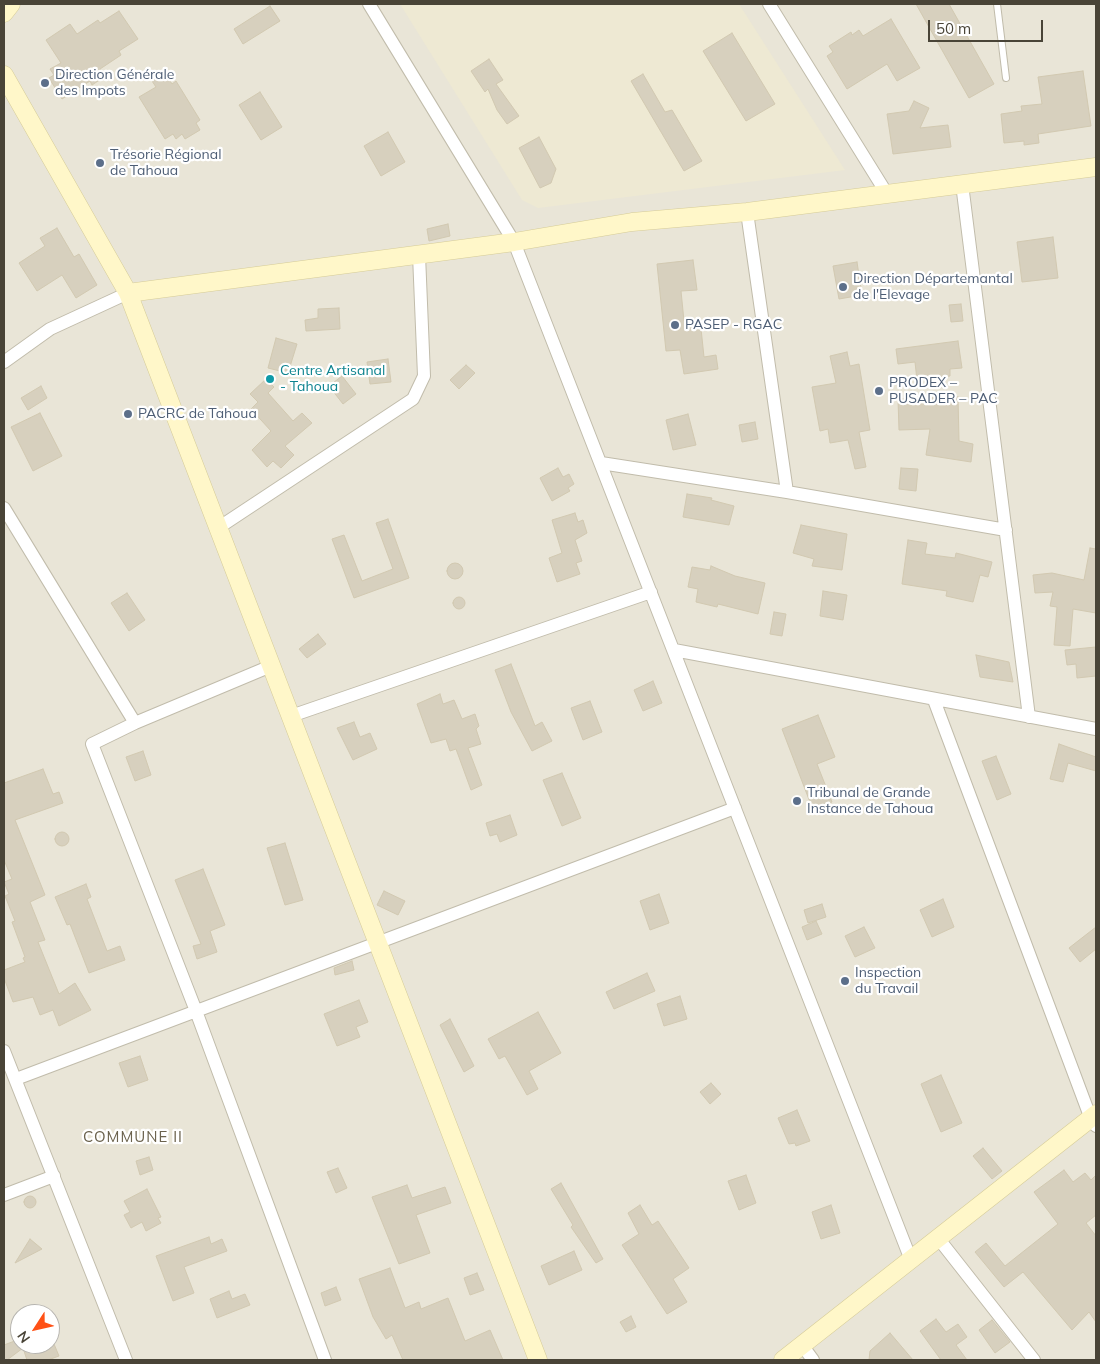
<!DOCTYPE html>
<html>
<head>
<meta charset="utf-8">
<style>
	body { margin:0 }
	#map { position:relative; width:1100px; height:1364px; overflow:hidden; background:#f5f3e9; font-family:Mulish,sans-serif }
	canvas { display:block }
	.frame { position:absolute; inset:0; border:5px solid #494437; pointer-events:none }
	.north { position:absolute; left:10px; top:1304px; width:50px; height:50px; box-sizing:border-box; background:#fff; border:1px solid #b6b4af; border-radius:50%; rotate:235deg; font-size:14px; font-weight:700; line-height:20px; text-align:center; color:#494437 }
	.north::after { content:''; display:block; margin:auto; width:18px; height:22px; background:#ff5116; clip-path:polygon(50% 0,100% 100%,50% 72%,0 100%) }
	.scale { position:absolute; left:928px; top:20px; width:115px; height:22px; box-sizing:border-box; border:2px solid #494437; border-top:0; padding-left:6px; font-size:15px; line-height:18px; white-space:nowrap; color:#494437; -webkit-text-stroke:4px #fff; paint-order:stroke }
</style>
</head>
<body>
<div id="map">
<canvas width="1100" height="1364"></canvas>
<div class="frame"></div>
<div class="north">N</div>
<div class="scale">50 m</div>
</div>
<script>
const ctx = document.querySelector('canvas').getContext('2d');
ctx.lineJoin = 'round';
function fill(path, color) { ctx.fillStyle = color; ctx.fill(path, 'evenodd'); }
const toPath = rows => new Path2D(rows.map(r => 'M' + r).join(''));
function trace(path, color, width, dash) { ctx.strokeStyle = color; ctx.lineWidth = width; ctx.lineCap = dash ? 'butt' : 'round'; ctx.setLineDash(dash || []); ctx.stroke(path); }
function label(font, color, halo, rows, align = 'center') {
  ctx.font = font + ' Mulish,sans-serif'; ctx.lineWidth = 4.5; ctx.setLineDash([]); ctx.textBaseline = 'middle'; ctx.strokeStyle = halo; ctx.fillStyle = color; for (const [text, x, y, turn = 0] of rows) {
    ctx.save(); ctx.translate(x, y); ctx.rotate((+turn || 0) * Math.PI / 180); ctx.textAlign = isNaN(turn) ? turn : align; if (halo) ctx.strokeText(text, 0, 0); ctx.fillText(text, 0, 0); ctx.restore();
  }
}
fill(toPath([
	[4,4,1096,4,1096,1360,4,1360],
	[20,1314,50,1314,50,1344,20,1344]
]), '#e9e5d7');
fill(toPath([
	[400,4,739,4,845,170,538,208,522,200]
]), '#eee9d3');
const building = toPath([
	[916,4,949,4,994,84,969,98,916,4],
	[270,6,280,21,243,44,234,29,270,6],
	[119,11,138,39,119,51,121,55,100,69,104,77,92,85,90,81,62,99,49,78,54,75,50,69,61,63,46,40,70,24,77,34,98,20,100,23,119,11],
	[891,19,920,68,897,81,887,64,847,89,827,56,833,52,829,46,851,32,852,35,859,30,863,36,891,19],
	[732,33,775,104,746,121,703,51,732,33],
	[489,59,503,80,496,84,519,116,507,124,497,110,488,89,485,92,471,71,489,59],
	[1083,71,1091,126,1038,134,1039,143,1024,145,1024,141,1004,143,1001,114,1022,111,1021,106,1042,104,1038,77,1083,71],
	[165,73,172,84,176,81,200,120,196,123,200,130,185,139,182,134,176,139,173,134,165,139,139,97,156,87,152,81,165,73],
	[643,74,665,112,672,110,702,161,684,171,631,81,643,74],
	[260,92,282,127,261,140,239,105,260,92],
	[914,101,929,108,920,128,948,125,951,147,893,154,887,114,909,111,914,101],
	[388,132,405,162,381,176,364,146,388,132],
	[539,137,556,169,551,183,540,188,519,148,539,137],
	[448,224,450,236,429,241,427,229,448,224],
	[57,228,74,257,79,254,97,285,76,298,62,275,37,291,19,263,45,246,40,238,57,228],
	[1053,237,1058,278,1022,282,1017,242,1053,237],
	[693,260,697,290,681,291,684,321,700,319,704,357,716,355,718,369,684,374,680,350,666,351,657,264,693,260],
	[857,262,862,295,839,299,833,266,857,262],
	[961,304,963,321,951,322,949,305,961,304],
	[339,308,340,329,306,331,305,320,318,318,318,309,339,308],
	[276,338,297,344,288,373,268,368,276,338],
	[958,341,962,368,950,369,950,376,917,380,915,362,898,364,896,349,958,341],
	[847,352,850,366,859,364,870,430,859,432,866,467,855,469,848,440,830,443,828,429,820,431,812,387,836,383,830,356,847,352],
	[388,359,391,382,370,384,367,362,388,359],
	[466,365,475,373,459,389,450,380,466,365],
	[342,376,356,394,343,404,329,386,342,376],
	[266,379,274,387,268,393,293,421,302,413,312,423,285,446,294,455,281,468,273,461,267,467,252,450,271,431,251,409,258,402,250,394,266,379],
	[41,386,47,398,28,410,21,398,41,386],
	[958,397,959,441,973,444,971,462,926,455,930,429,899,430,898,399,958,397],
	[40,413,62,456,33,471,11,427,40,413],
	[688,414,696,445,673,450,666,420,688,414],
	[755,422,758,439,742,442,739,425,755,422],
	[558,468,563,477,569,474,574,484,568,488,570,491,552,501,540,478,558,468],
	[901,468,918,469,916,491,899,489,901,468],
	[687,494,712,498,711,500,734,506,729,525,683,517,687,494],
	[575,513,578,522,583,520,587,533,575,540,582,561,576,563,580,574,557,582,549,558,562,553,552,520,575,513],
	[388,519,409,578,354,598,332,539,344,535,362,581,393,569,376,523,388,519],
	[801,525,847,534,842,570,812,566,814,559,793,553,801,525],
	[908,540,927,543,925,554,955,558,956,553,992,562,988,577,980,575,973,602,946,596,947,591,902,584,908,540],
	[1090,548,1096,549,1096,613,1073,609,1070,646,1054,645,1057,607,1050,606,1053,592,1035,593,1033,575,1052,573,1084,580,1090,548],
	'447 571a8 8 0 1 1 16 0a8 8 0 1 1-16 0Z',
	[711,566,735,576,765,583,758,614,718,604,717,607,696,602,698,589,688,587,692,567,710,570,711,566],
	[823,591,847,595,843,620,820,616,823,591],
	[127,593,145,620,129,631,111,603,127,593],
	'453 603a6 6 0 1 1 12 0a6 6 0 1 1-12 0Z',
	[774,612,786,614,782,636,770,634,774,612],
	[318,634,326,644,307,658,299,649,318,634],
	[1096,647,1096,676,1077,678,1076,664,1067,665,1065,650,1096,647],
	[976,655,1009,662,1013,682,980,677,976,655],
	[511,664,535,726,542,722,552,741,532,751,511,712,495,670,511,664],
	[653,681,662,703,643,711,634,690,653,681],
	[440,694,443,704,454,700,462,719,475,714,479,726,476,729,481,744,468,748,482,785,471,790,456,749,450,751,446,739,431,743,417,704,440,694],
	[590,701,602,732,583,740,571,708,590,701],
	[818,715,835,757,817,764,832,802,813,810,782,729,818,715],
	[354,722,360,737,370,733,377,749,353,760,337,728,354,722],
	[1059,744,1096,757,1096,771,1068,763,1063,782,1050,779,1059,744],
	[143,751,151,775,135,781,126,757,143,751],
	[996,756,1011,794,997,800,982,761,996,756],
	[43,769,53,794,59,792,63,803,15,820,45,895,30,902,45,940,38,942,59,994,75,983,91,1010,59,1026,53,1010,40,1015,33,997,13,1002,4,978,4,970,25,962,23,958,25,957,12,922,15,921,5,896,9,894,4,882,12,879,4,860,4,783,43,769],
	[562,773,581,818,562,826,543,780,562,773],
	[510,815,517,835,500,842,497,834,490,836,486,823,510,815],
	'55 839a7 7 0 1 1 14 0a7 7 0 1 1-14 0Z',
	[285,843,303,900,285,905,267,848,285,843],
	[203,869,225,925,210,931,217,952,197,959,193,946,201,944,175,880,203,869],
	[86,884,91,897,87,899,107,951,120,946,125,960,89,973,70,924,67,925,55,897,86,884],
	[384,891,405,901,398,915,377,905,384,891],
	[659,894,669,923,650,930,640,901,659,894],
	[943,899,954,927,932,937,920,910,943,899],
	[822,904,826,917,808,923,804,910,822,904],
	[816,921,822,934,807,940,802,927,816,921],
	[864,927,875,948,855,957,845,936,864,927],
	[1096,927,1096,949,1080,962,1069,948,1096,927],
	[352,961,354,970,335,975,334,968,352,961],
	[647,973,655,991,614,1009,606,992,647,973],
	[680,996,687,1019,664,1026,657,1004,680,996],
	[359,1000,368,1022,356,1027,360,1037,337,1046,324,1014,359,1000],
	[538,1012,561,1053,529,1071,538,1089,527,1095,505,1056,499,1059,488,1039,538,1012],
	[450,1019,474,1066,464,1072,440,1025,450,1019],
	[140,1056,148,1080,128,1087,119,1063,140,1056],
	[941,1075,962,1123,941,1132,921,1084,941,1075],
	[711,1083,721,1094,710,1104,700,1092,711,1083],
	[797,1110,810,1141,796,1146,795,1143,789,1144,778,1118,797,1110],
	[983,1148,1002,1171,992,1179,973,1156,983,1148],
	[149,1157,153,1170,140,1175,136,1161,149,1157],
	[338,1168,347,1188,336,1193,327,1172,338,1168],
	[1064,1170,1073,1182,1085,1173,1091,1180,1096,1175,1096,1215,1086,1223,1096,1236,1096,1322,1089,1312,1072,1330,1023,1272,1004,1287,975,1252,986,1243,1005,1266,1058,1224,1034,1192,1064,1170],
	[746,1175,756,1203,739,1210,728,1181,746,1175],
	[561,1183,603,1259,596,1263,571,1227,573,1225,551,1189,561,1183],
	[407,1185,412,1198,445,1187,451,1203,416,1215,430,1253,399,1264,372,1197,407,1185],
	[147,1189,161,1217,158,1218,161,1223,146,1231,142,1222,131,1228,124,1215,130,1212,124,1201,147,1189],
	'24 1202a6 6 0 1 1 12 0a6 6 0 1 1-12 0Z',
	[640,1205,652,1225,658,1221,689,1268,673,1279,687,1302,667,1314,622,1245,639,1234,628,1213,640,1205],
	[831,1205,840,1233,821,1239,812,1212,831,1205],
	[209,1237,211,1244,222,1239,227,1251,184,1267,194,1293,173,1301,156,1256,209,1237],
	[30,1239,42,1249,15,1263,30,1239],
	[574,1251,582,1270,549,1285,541,1266,574,1251],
	[390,1268,405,1308,419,1302,421,1309,448,1298,465,1341,490,1330,503,1360,403,1360,392,1335,386,1339,373,1317,359,1279,390,1268],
	[477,1273,484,1290,470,1295,464,1278,477,1273],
	[336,1287,341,1300,325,1306,321,1293,336,1287],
	[229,1291,232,1299,245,1294,250,1305,217,1318,210,1299,229,1291],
	[631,1316,636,1327,626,1332,620,1322,631,1316],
	[936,1319,946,1332,958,1324,967,1337,956,1345,967,1360,941,1360,920,1331,936,1319],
	[992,1320,1010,1342,995,1353,979,1330,992,1320],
	[890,1333,913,1360,869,1360,870,1351,890,1333],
	[20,1339,20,1344,54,1344,59,1356,48,1360,27,1360,23,1348,7,1360,4,1360,4,1345,20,1339]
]);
fill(building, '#d7d0be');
trace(building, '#d2c9b1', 1);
const lane = toPath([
	[997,4,1006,78]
]);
const street = toPath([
	[369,4,514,242,911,1260],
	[769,4,887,194],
	[962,184,1029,717],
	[747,212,787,492],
	[4,362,50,329,128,293],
	[601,463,787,492,1006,530],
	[4,508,135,723],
	[218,528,413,399,424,376,419,255],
	[674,650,1096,729],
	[271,666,135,723,92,744,196,1011,325,1360],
	[934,700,1091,1119,1096,1126],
	[291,716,651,592],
	[4,1051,126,1360],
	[16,1079,735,808],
	[4,1195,54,1176],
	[938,1238,1034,1360],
	[802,1345,813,1360]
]);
const secondary = toPath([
	[4,13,11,4],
	[4,75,128,293,538,1360],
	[128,293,514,242,632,222,747,212,1096,167],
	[783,1360,1096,1114]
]);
trace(lane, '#c1bcab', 8);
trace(street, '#c1bcab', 14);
trace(secondary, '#d6cc98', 19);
trace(lane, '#fff', 6);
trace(street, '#fff', 12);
trace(secondary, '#fff7c9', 18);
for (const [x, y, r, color] of [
	[45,83,5,"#5c6f8a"],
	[100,163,5,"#5c6f8a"],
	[843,287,5,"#5c6f8a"],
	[675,325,5,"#5c6f8a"],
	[270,379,5,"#0f9aa8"],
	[879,391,5,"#5c6f8a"],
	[128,414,5,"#5c6f8a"],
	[797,801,5,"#5c6f8a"],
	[845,981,5,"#5c6f8a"]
]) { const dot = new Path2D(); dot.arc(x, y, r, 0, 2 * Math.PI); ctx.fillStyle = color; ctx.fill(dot); trace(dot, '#fff', 2); }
label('14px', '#4e5e75', '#fff', [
	["Direction Générale",55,75],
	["des Impots",55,91],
	["Trésorie Régional",110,155],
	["de Tahoua",110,171],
	["Direction Départemantal",853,279],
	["de l'Elevage",853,295],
	["PASEP - RGAC",685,325],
	["PRODEX –",889,383],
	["PUSADER – PAC",889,399],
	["PACRC de Tahoua",138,414],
	["Tribunal de Grande",807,793],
	["Instance de Tahoua",807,809],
	["Inspection",855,973],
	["du Travail",855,989]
], 'left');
label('14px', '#0d838f', '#fff', [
	["Centre Artisanal",280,371],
	["- Tahoua",280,387]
], 'left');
ctx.letterSpacing = '1px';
label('15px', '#6c634e', '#fff', [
	["COMMUNE II",133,1137]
]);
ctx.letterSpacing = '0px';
</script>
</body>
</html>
